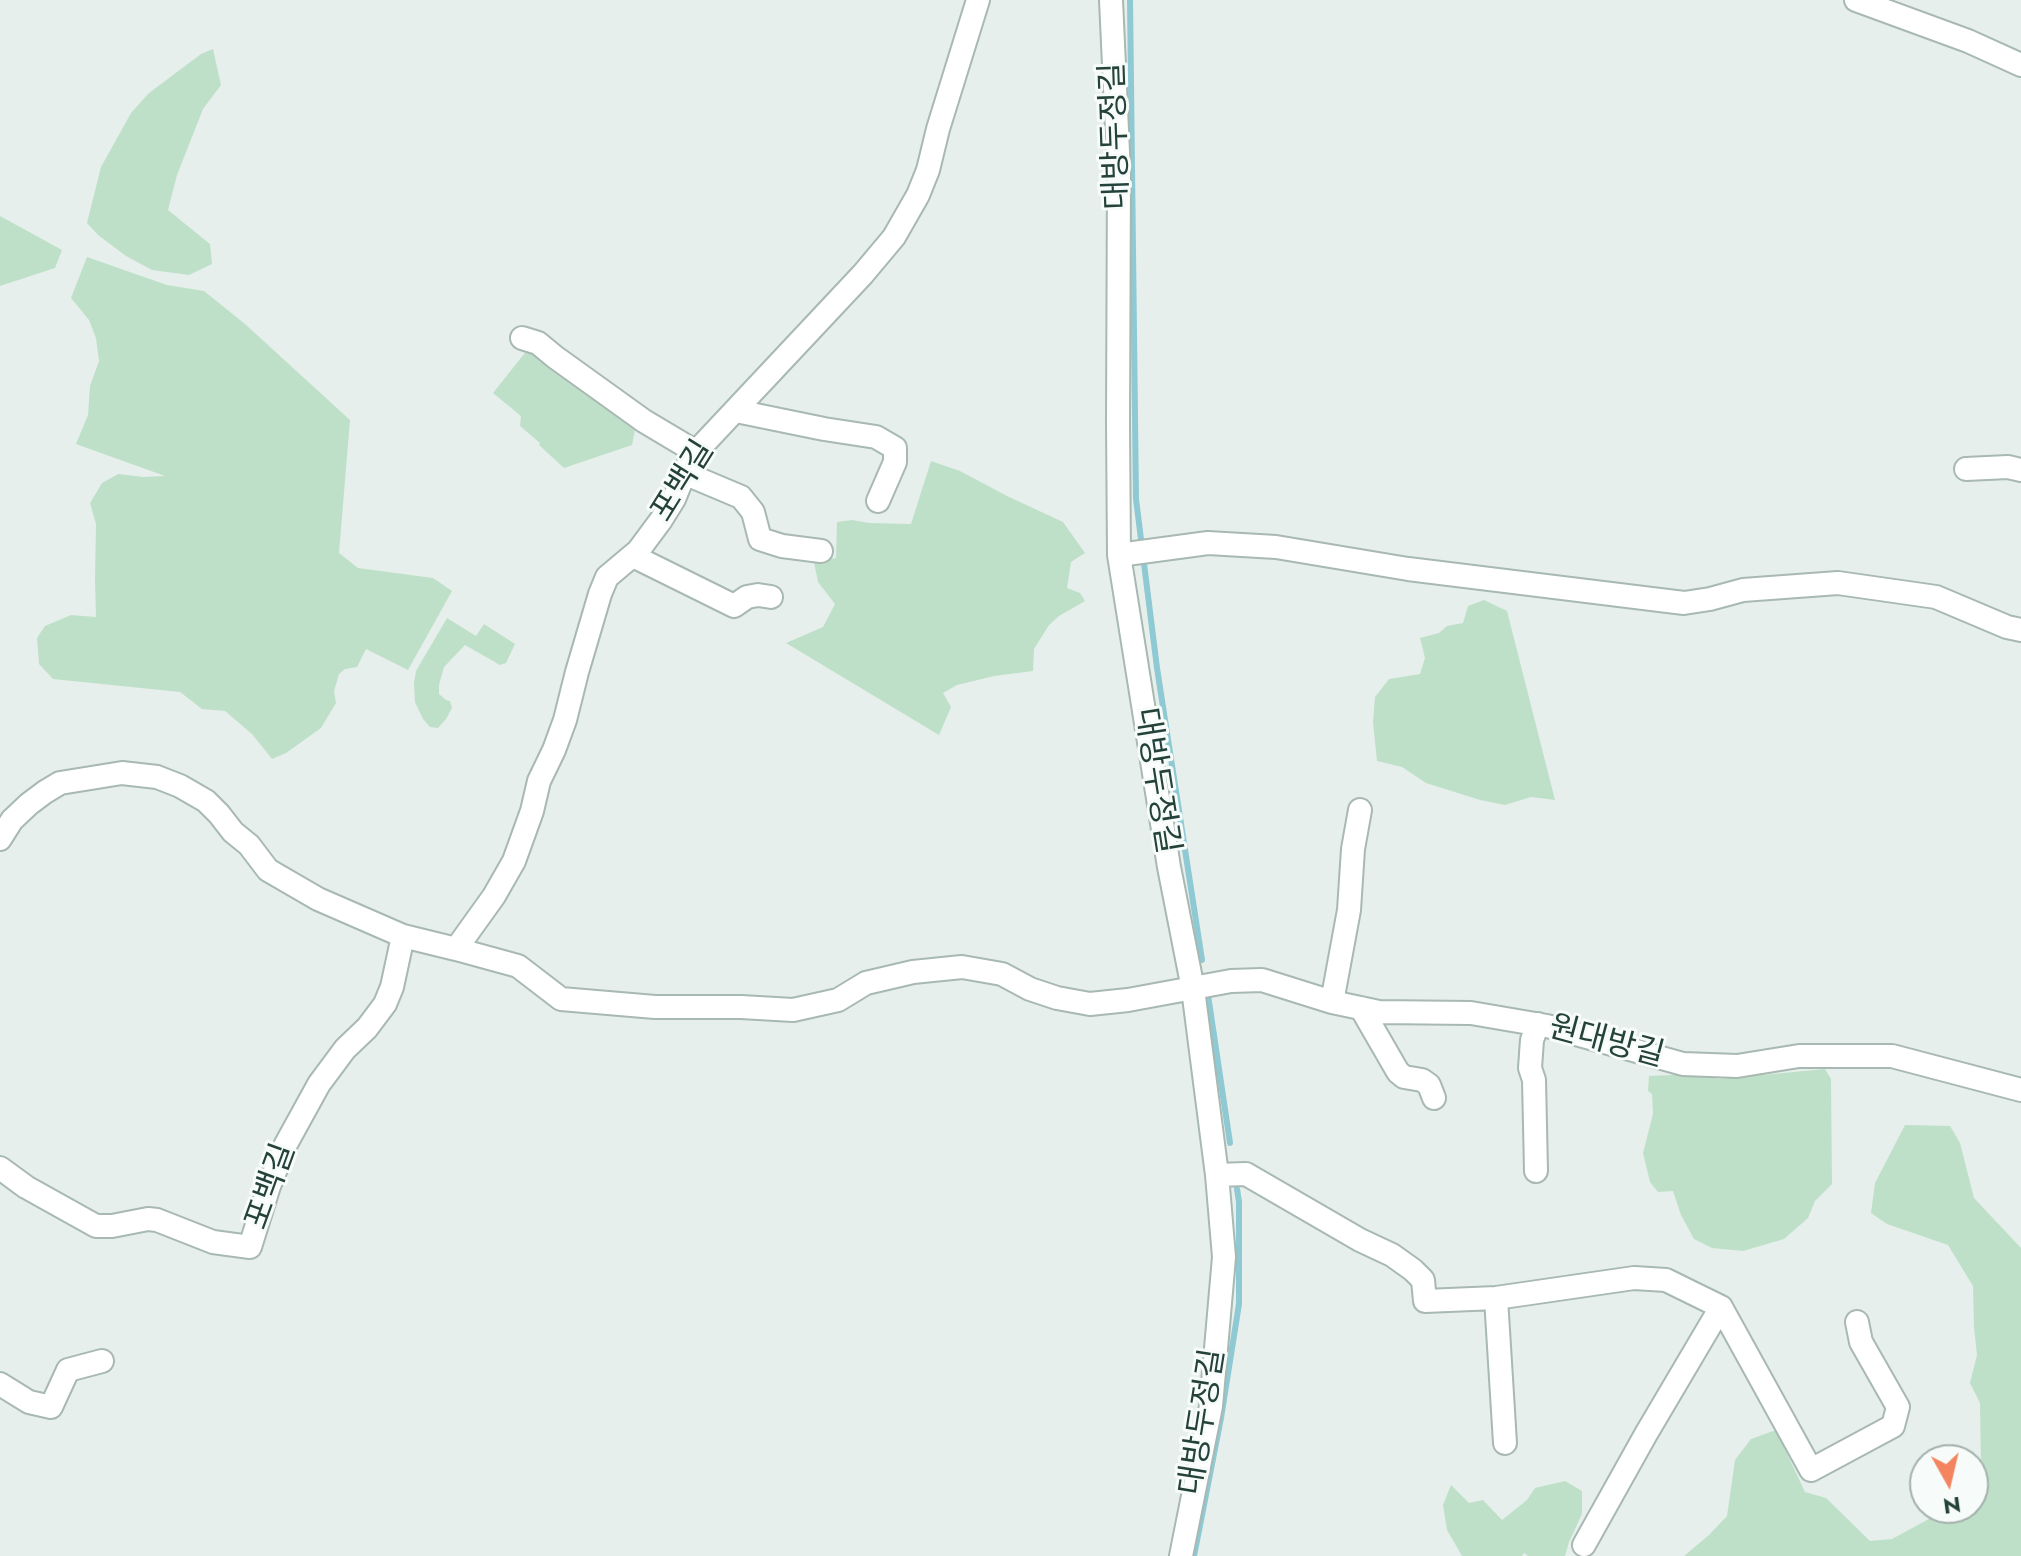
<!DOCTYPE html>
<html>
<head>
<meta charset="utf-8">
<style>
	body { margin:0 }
	#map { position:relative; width:2021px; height:1556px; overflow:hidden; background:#e6efeb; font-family:Jost,sans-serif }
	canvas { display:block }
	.north { position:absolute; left:1909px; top:1444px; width:80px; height:80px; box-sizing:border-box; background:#f7fbf9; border:2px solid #a3b1ad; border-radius:50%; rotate:172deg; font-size:22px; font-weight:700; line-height:32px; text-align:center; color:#24423a }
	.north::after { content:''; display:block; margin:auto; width:28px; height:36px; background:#f4845f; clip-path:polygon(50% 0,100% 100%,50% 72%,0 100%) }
</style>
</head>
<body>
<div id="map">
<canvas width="2021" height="1556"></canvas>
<div class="north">N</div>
</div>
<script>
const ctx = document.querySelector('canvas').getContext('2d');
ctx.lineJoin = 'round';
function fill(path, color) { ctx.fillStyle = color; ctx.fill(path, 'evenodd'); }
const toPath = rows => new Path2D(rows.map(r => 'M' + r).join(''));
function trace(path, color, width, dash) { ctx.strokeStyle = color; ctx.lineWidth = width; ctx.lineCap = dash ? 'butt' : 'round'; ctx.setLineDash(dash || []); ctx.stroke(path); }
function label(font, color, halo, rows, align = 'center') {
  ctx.font = font + ' Jost,"Noto Sans KR",sans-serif'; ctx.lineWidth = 6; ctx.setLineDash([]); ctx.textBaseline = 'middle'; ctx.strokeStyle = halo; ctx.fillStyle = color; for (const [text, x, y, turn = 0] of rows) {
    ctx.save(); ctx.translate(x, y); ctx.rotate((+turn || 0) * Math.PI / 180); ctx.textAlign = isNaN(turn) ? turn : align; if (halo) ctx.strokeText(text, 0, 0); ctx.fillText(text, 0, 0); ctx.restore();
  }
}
fill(toPath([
	[213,49,221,85,203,109,177,175,168,210,210,244,212,264,189,275,152,270,126,256,98,235,87,223,101,167,131,113,149,93,201,54],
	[0,216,62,250,55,268,0,286],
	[87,257,167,285,204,291,245,324,350,420,339,553,358,568,433,578,452,591,408,670,366,649,357,667,345,669,339,674,334,691,336,703,321,728,286,753,272,759,252,734,225,711,202,709,180,692,53,679,39,664,37,638,45,626,71,615,96,617,95,579,96,524,90,503,102,483,118,474,143,477,165,476,76,444,88,415,90,386,99,361,96,338,89,320,71,298],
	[528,349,635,430,632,445,564,468,539,445,540,443,520,426,521,416,493,393],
	[931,461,960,471,1007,496,1063,522,1085,553,1071,562,1067,588,1080,593,1085,601,1059,616,1049,625,1034,649,1033,671,994,676,957,685,943,693,951,707,939,735,786,643,823,627,835,604,818,582,814,562,836,558,837,522,852,520,869,523,911,524],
	[1484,600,1507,611,1555,800,1531,797,1505,805,1480,800,1426,783,1402,767,1377,761,1373,722,1375,697,1389,679,1420,674,1425,658,1420,638,1439,633,1447,626,1463,623,1468,606],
	[447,618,476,636,484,624,515,644,506,663,500,665,465,645,444,667,439,685,439,694,446,700,450,701,452,708,446,719,438,728,430,727,423,719,415,702,414,683,416,671],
	[1825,1069,1831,1079,1832,1184,1815,1201,1808,1218,1784,1239,1743,1251,1712,1248,1694,1239,1681,1215,1673,1191,1658,1192,1650,1182,1643,1153,1653,1114,1652,1094,1648,1091,1649,1076,1693,1074,1720,1079],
	[1905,1125,1950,1126,1960,1143,1974,1198,2021,1248,2021,1556,1684,1556,1709,1535,1727,1516,1735,1460,1751,1439,1776,1430,1805,1492,1826,1498,1870,1541,1892,1539,1949,1508,1973,1508,1973,1491,1981,1463,1980,1403,1970,1383,1977,1355,1974,1327,1973,1286,1948,1245,1887,1224,1871,1213,1875,1183],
	[1565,1481,1582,1491,1582,1514,1569,1542,1565,1556,1528,1556,1524,1553,1522,1556,1462,1556,1447,1530,1443,1505,1451,1485,1469,1503,1483,1500,1502,1520,1527,1500,1535,1488]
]), '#bfe0c8');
trace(toPath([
	[1130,0,1136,499,1157,668,1202,960],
	[1208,995,1230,1143],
	[1194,1556,1221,1418,1239,1304,1239,1202,1237,1189]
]), '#8ec9d4', 6);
const minor = toPath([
	[1111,0,1119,174,1118,422,1119,555,1169,867,1193,989,1217,1175,1224,1257,1211,1406,1181,1556],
	[1856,0,1968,41,2021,65],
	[522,338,538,343,555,357,644,421,696,452],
	[736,411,824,429,876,437,895,448,895,462,878,501],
	[1966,469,2008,467,2021,470],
	[684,473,741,497,753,512,760,539,782,546,821,551],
	[1119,555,1208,543,1276,547,1408,569,1684,603,1710,599,1743,590,1838,583,1936,597,2007,627,2021,630],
	[633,556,734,606,747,597,758,595,771,597],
	[0,839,12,820,29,804,45,792,60,783,122,773,157,777,180,786,206,801,219,814,233,832,249,845,268,870,318,899,403,936,456,949,518,966,561,999,655,1007,741,1007,793,1010,838,1000,866,983,913,972,962,967,1002,974,1030,989,1057,998,1090,1004,1128,1000,1231,981,1262,980,1332,1002,1379,1012,1471,1013,1547,1026,1683,1064,1737,1066,1799,1056,1892,1056,2021,1090],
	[456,949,494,896,514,861,532,811,539,781,554,750,565,720,577,672,600,594,607,577,638,551,661,520,674,499,689,462,696,452,863,274,894,237,918,195,928,170,938,129,978,0],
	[1332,1002,1349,910,1353,849,1360,810],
	[1361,1008,1398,1072,1404,1077,1422,1080,1429,1085,1434,1098],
	[0,1168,26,1187,96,1226,112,1226,148,1219,157,1220,213,1242,250,1247,269,1186,286,1144,319,1084,345,1049,367,1028,385,1004,392,987,403,936],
	[1536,1171,1534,1080,1530,1068,1532,1040,1538,1024],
	[1217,1175,1246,1174,1360,1240,1392,1255,1413,1270,1423,1280,1425,1301,1496,1298,1634,1278,1666,1280,1721,1307,1811,1470,1893,1426,1898,1407,1861,1342,1857,1322],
	[1496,1298,1505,1443],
	[0,1384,29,1402,51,1407,68,1370,102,1361],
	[1584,1545,1646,1434,1721,1307]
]);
trace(minor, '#a8b8b2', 26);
trace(minor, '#fff', 22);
label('32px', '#24423a', '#f7fbf9', [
	["대방두정길",1117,136,-92],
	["포백길",684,482,-58],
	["대방두정길",1155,781,81],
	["원대방길",1606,1043,15],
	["포백길",272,1187,-70],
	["대방두정길",1204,1422,-81]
]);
</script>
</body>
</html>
